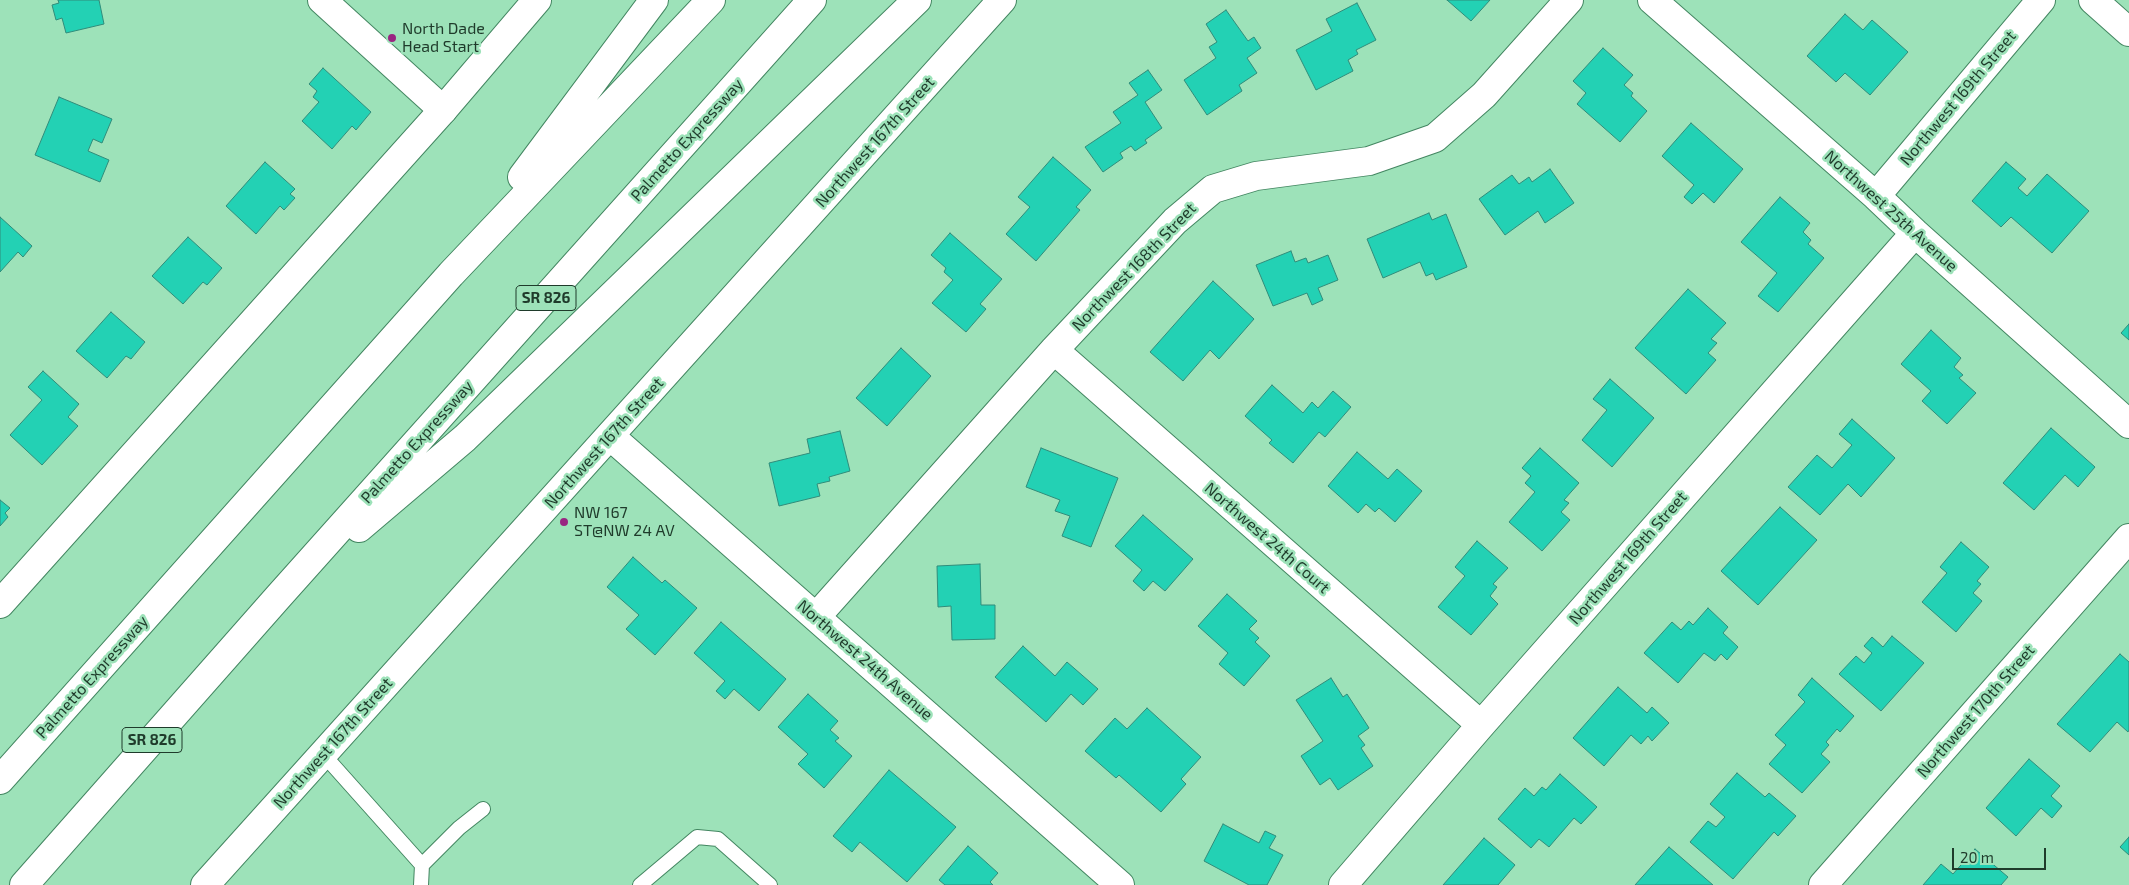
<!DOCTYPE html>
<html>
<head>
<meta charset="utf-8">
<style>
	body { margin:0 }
	#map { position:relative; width:2129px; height:885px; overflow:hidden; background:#9de2b9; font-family:"Exo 2",sans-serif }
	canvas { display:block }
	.scale { position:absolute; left:1952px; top:848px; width:94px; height:22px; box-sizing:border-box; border:2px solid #1f3b2b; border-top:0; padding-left:6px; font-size:15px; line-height:18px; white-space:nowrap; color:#1f3b2b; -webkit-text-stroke:4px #9de2b9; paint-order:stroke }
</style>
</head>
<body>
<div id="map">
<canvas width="2129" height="885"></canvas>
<div class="scale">20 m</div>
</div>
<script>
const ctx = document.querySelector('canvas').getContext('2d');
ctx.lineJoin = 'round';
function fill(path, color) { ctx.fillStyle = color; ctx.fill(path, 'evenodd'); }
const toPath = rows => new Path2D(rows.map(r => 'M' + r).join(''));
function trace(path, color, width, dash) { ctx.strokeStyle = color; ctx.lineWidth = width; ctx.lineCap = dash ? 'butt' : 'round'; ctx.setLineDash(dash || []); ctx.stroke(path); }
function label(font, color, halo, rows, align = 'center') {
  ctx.font = font + ' "Exo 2",sans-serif'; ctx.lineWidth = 5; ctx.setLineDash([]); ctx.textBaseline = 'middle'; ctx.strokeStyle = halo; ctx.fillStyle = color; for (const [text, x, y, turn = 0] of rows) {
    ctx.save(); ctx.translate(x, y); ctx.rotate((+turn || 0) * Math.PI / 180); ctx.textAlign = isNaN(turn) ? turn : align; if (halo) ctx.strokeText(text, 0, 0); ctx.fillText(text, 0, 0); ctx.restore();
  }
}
const building = toPath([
	[58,0,99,0,104,24,66,33,62,18,56,20,52,5,59,3,58,0],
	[1447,0,1490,0,1471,21,1447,0],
	[1357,3,1376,40,1356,50,1358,54,1348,60,1353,71,1316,90,1296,50,1332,31,1326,19,1357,3],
	[1226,10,1248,41,1254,37,1261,48,1247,58,1257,73,1239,85,1242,91,1207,115,1184,80,1216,58,1209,47,1217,42,1206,24,1226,10],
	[1845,14,1863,30,1872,20,1908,52,1870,95,1845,73,1836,82,1807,56,1845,14],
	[1603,48,1633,75,1624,85,1633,93,1631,96,1647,111,1620,142,1577,104,1586,93,1573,81,1603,48],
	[323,68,371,112,356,130,352,126,332,149,302,121,319,102,313,97,317,91,309,84,323,68],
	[1148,70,1162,90,1145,102,1162,128,1145,140,1147,143,1135,151,1131,146,1120,153,1123,158,1103,172,1085,147,1121,123,1113,112,1138,95,1129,83,1148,70],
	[59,97,112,119,102,143,93,139,88,151,109,160,100,182,35,155,59,97],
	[1691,123,1743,169,1714,203,1703,193,1692,204,1684,197,1694,185,1662,156,1691,123],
	[1053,157,1091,190,1076,207,1080,210,1036,261,1006,234,1030,207,1018,197,1053,157],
	[265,162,295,189,290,194,295,198,284,210,280,206,256,234,226,206,265,162],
	[2006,162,2026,179,2018,188,2027,196,2047,174,2089,211,2052,253,2011,217,2001,227,1972,201,2006,162],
	[1550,169,1574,203,1545,223,1538,211,1505,235,1479,199,1512,175,1519,184,1529,177,1532,182,1550,169],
	[1780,197,1810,223,1803,232,1811,240,1808,244,1824,258,1778,312,1758,296,1777,273,1741,242,1780,197],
	[1429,213,1432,220,1446,214,1467,267,1436,280,1433,273,1426,276,1420,262,1383,278,1367,239,1429,213],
	[0,217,32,246,23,257,18,252,0,272,0,217],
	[950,233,1002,279,980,304,986,309,966,332,932,303,953,280,944,272,946,268,931,255,950,233],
	[188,237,222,268,207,285,203,282,183,304,152,276,188,237],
	[1291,251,1295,262,1306,258,1308,263,1328,255,1338,280,1318,288,1323,300,1312,305,1307,293,1273,306,1256,265,1291,251],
	[1213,281,1254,319,1219,359,1210,350,1183,381,1150,352,1213,281],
	[1688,289,1726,323,1711,339,1717,343,1708,353,1716,360,1686,394,1635,348,1688,289],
	[111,312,145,342,131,359,126,356,107,378,76,351,111,312],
	[2129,324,2129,340,2121,333,2129,324],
	[1931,330,1961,358,1954,367,1963,375,1959,378,1976,393,1947,424,1922,401,1931,391,1901,364,1931,330],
	[901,348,931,376,887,426,856,398,901,348],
	[43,371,79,404,68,417,78,426,42,465,10,435,42,400,28,387,43,371],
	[1610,379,1654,418,1612,467,1582,440,1607,410,1593,399,1610,379],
	[1272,385,1303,413,1312,402,1318,408,1333,391,1351,407,1325,437,1319,432,1293,463,1269,443,1272,440,1245,416,1272,385],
	[1852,419,1895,458,1861,497,1848,484,1820,515,1788,487,1817,455,1832,468,1852,445,1839,434,1852,419],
	[2051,428,2095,467,2078,487,2065,475,2034,510,2003,483,2051,428],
	[840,431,850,471,829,477,830,481,817,484,820,496,779,506,769,463,810,453,807,439,840,431],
	[1041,448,1118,478,1091,547,1062,536,1070,516,1055,511,1060,500,1026,487,1041,448],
	[1540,448,1579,483,1564,500,1569,503,1561,512,1570,520,1542,551,1509,522,1535,492,1525,483,1531,476,1522,468,1540,448],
	[1357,452,1388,479,1397,469,1422,491,1395,522,1379,508,1375,512,1366,504,1358,513,1328,486,1357,452],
	[0,500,10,508,5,513,8,517,0,526,0,500],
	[1780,507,1817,540,1758,605,1721,571,1780,507],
	[1143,515,1193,559,1165,591,1153,581,1144,591,1133,581,1142,570,1115,546,1143,515],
	[1477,541,1508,568,1493,584,1497,587,1490,596,1498,604,1471,635,1438,607,1465,576,1455,567,1477,541],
	[1961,542,1989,567,1977,581,1981,584,1973,593,1982,601,1956,632,1922,602,1947,573,1940,567,1961,542],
	[633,557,662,583,665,580,697,608,655,655,626,629,639,615,607,587,633,557],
	[980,564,981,605,995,605,995,639,952,640,951,606,938,607,937,566,980,564],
	[1227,594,1257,621,1249,629,1259,638,1255,642,1270,656,1244,686,1219,664,1228,653,1198,626,1227,594],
	[1708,608,1728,627,1723,633,1738,647,1727,660,1721,654,1715,661,1704,653,1678,683,1644,653,1672,622,1681,630,1689,621,1693,625,1708,608],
	[721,622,786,679,759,711,734,689,725,699,716,691,725,681,694,653,721,622],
	[1892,636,1924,663,1881,711,1839,674,1856,656,1864,663,1872,653,1864,646,1872,637,1883,647,1892,636],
	[1023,646,1055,676,1067,662,1098,689,1083,705,1071,694,1046,722,995,677,1023,646],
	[2120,654,2129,662,2129,730,2128,732,2117,722,2090,752,2057,724,2120,654],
	[1331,678,1343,697,1347,694,1369,728,1358,736,1365,745,1361,748,1373,766,1338,790,1330,778,1320,785,1301,756,1323,741,1296,700,1331,678],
	[1812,678,1854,716,1840,732,1837,729,1826,742,1829,745,1821,754,1830,762,1802,793,1769,764,1786,745,1775,735,1805,702,1798,695,1812,678],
	[1618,687,1647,713,1652,707,1669,723,1652,741,1648,736,1641,744,1631,735,1604,766,1573,738,1618,687],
	[808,694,838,721,830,730,839,738,835,741,852,756,824,788,798,764,808,754,778,727,808,694],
	[1147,708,1201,757,1181,779,1186,784,1161,812,1119,775,1116,778,1085,751,1115,718,1127,729,1147,708],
	[2029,759,2060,786,2051,796,2062,806,2052,818,2041,808,2016,836,1986,808,2029,759],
	[889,770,956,827,907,882,860,842,852,852,833,836,889,770],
	[1737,773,1765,797,1769,793,1796,816,1778,836,1774,832,1733,879,1690,842,1708,821,1716,827,1725,817,1710,804,1737,773],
	[1560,774,1597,807,1581,824,1574,818,1549,847,1539,839,1531,848,1498,819,1525,788,1534,796,1542,787,1546,790,1560,774],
	[1223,824,1259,843,1265,831,1276,836,1269,848,1283,855,1267,885,1249,885,1204,861,1223,824],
	[2129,837,2129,855,2120,847,2129,837],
	[1484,838,1515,865,1498,885,1443,885,1484,838],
	[968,846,998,873,990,882,993,885,945,885,939,880,968,846],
	[1669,847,1713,885,1635,885,1669,847],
	[1975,849,2008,877,2001,885,1923,885,1941,864,1953,874,1975,849]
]);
fill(building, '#23d1b4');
trace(building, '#308c7a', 1);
const service = toPath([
	[323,754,422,865,421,885],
	[422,865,459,828,483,809],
	[640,885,697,837,718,839,770,885]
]);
const minor = toPath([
	[322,0,443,110],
	[1652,0,1876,196,1915,233,2129,424],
	[2093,0,2129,32],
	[1876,196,2041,0],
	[1054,350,1481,725],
	[610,436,1120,885],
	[816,617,1054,350,1175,221,1213,189,1256,176,1369,161,1435,138,1484,95,1569,0],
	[1343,885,1481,725,1915,233],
	[1823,885,2129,538]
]);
const tertiary = toPath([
	[0,604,443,110,537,0],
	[205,885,1002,0]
]);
const motorway = toPath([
	[522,177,654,0],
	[359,528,465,438,917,0],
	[0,780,451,274,711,0],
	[24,885,279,596,812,0]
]);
trace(service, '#438661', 16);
trace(minor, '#438661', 30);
trace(tertiary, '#438661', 30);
trace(motorway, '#438661', 30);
trace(service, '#fff', 14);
trace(minor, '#fff', 28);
trace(tertiary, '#fff', 28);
trace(motorway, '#fff', 28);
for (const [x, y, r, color] of [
	[392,38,5,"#992581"],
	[564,522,5,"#992581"]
]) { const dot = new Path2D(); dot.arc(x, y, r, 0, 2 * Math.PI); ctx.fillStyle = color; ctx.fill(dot); trace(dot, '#9de2b9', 2); }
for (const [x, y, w] of [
	[546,298,60],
	[152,740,60]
]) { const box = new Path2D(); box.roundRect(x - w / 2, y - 12.5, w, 25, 4); ctx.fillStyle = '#9de2b9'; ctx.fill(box); trace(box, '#1f3b2b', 1); }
label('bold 15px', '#1f3b2b', null, [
	["SR 826",546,298],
	["SR 826",152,740]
]);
label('16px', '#1f3b2b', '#9de2b9', [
	["North Dade",402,29],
	["Head Start",402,47],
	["NW 167",574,513],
	["ST@NW 24 AV",574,531]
], 'left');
label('16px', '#1f3b2b', '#9de2b9', [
	["Northwest 169th Street",1958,98,-50],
	["Palmetto Expressway",687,140,-48],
	["Northwest 167th Street",875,142,-48],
	["Northwest 25th Avenue",1891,211,42],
	["Northwest 168th Street",1134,267,-46],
	["Palmetto Expressway",417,442,-48],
	["Northwest 167th Street",604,443,-48],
	["Northwest 24th Court",1267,538,41],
	["Northwest 169th Street",1628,558,-49],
	["Northwest 24th Avenue",865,660,41],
	["Palmetto Expressway",92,677,-48],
	["Northwest 170th Street",1976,711,-49],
	["Northwest 167th Street",333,743,-48]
]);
</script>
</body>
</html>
